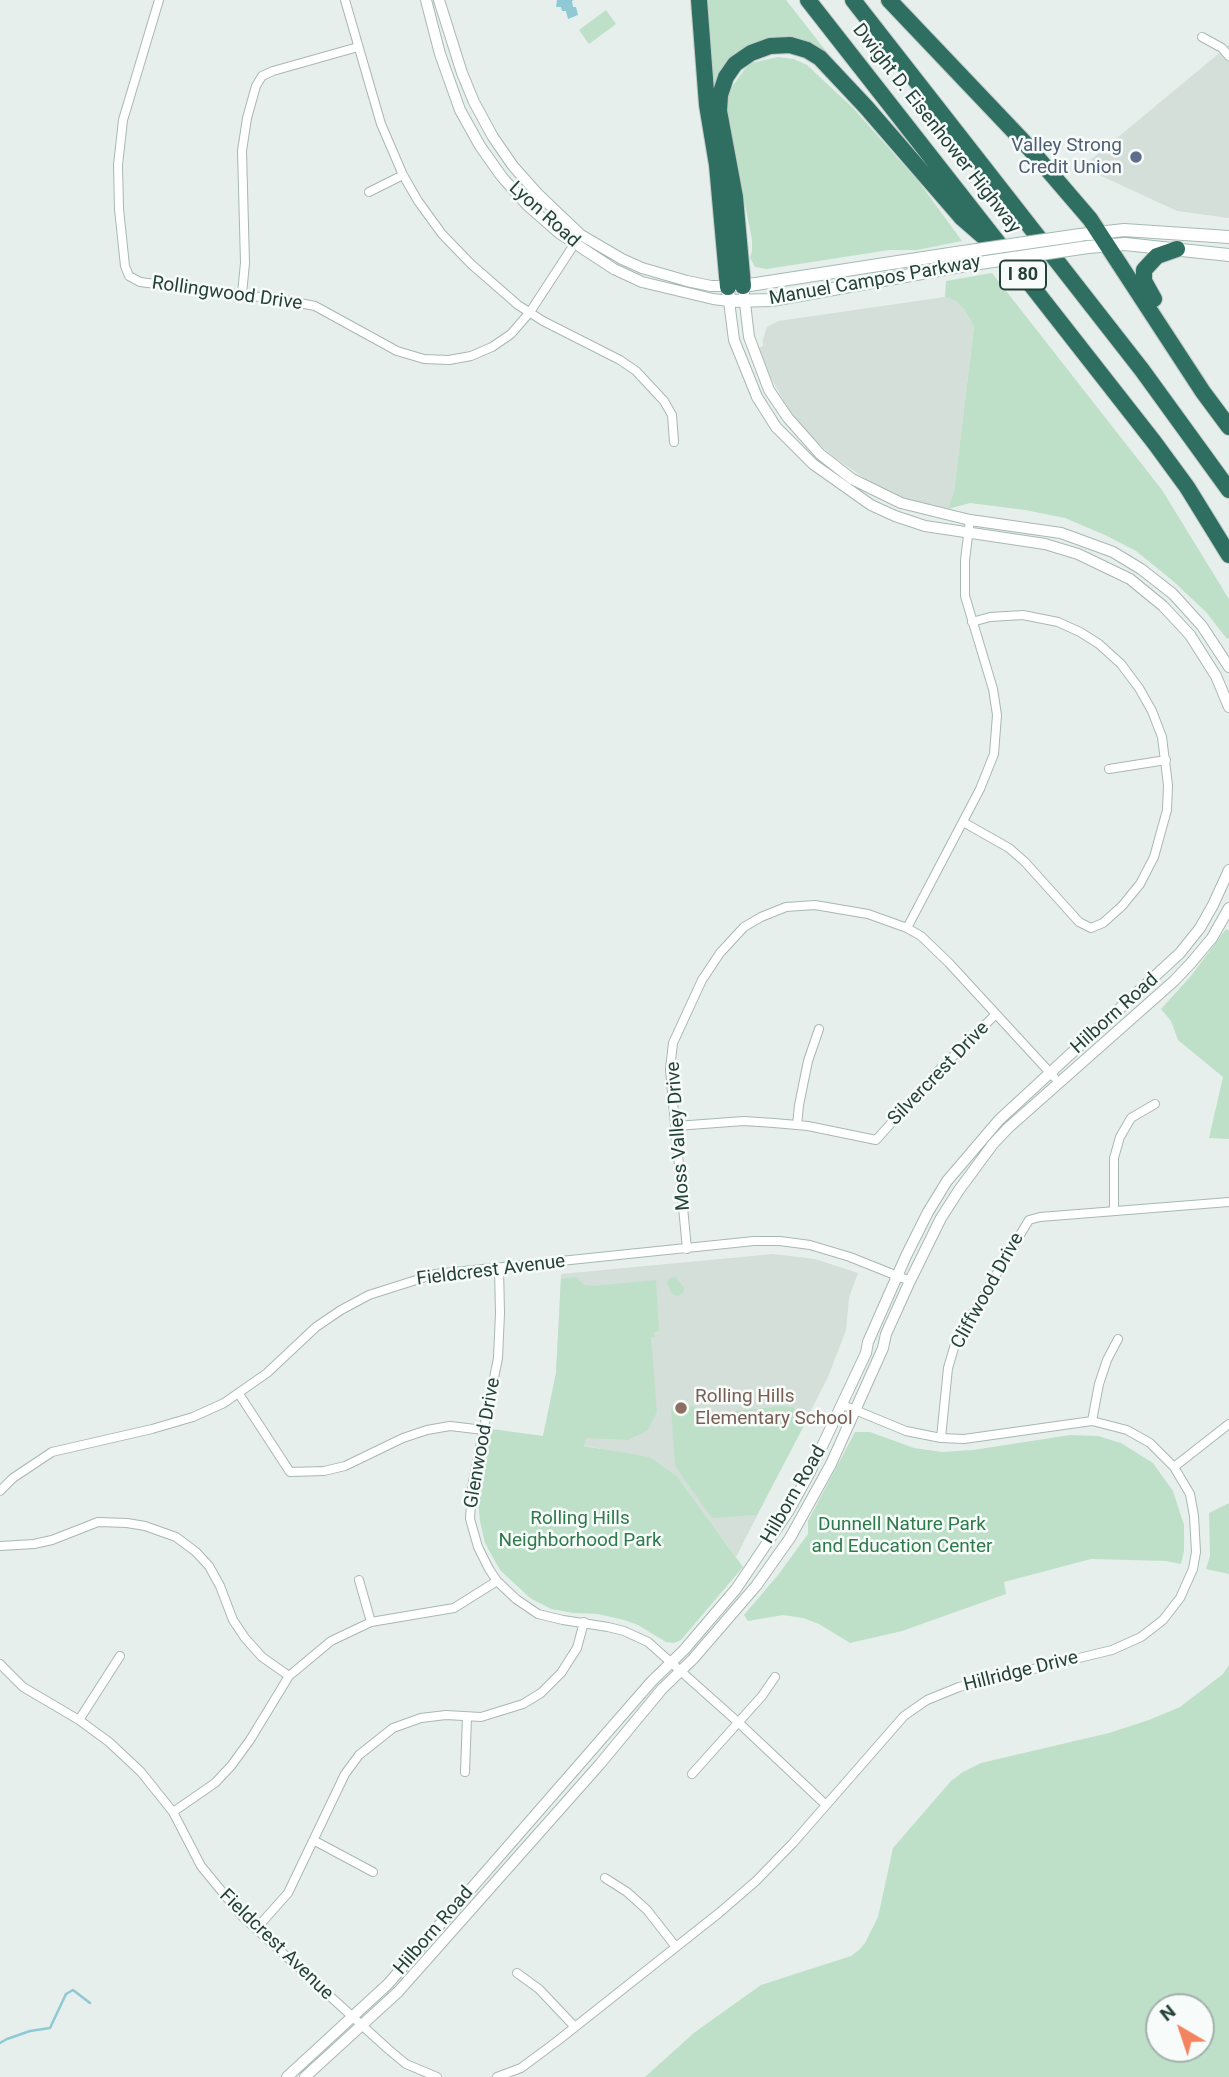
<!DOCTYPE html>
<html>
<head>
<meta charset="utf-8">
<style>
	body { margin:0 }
	#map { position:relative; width:1229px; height:2077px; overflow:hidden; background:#e6efeb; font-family:Roboto,sans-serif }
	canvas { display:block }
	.north { position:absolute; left:1145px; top:1993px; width:70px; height:70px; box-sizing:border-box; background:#f7fbf9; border:2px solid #a3b1ad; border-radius:50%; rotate:321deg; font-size:19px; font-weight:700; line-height:28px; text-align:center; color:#24423a }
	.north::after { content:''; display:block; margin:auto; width:24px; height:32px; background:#f4845f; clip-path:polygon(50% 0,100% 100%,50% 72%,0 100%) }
</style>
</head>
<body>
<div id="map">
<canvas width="1229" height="2077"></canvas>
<div class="north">N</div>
</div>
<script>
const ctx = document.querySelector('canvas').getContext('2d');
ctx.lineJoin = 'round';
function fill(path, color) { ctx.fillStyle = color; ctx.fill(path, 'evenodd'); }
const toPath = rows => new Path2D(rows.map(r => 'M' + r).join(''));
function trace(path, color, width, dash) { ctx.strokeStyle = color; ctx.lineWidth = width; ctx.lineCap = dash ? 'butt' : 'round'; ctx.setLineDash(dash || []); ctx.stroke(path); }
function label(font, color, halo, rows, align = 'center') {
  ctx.font = font + ' Roboto,sans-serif'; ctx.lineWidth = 5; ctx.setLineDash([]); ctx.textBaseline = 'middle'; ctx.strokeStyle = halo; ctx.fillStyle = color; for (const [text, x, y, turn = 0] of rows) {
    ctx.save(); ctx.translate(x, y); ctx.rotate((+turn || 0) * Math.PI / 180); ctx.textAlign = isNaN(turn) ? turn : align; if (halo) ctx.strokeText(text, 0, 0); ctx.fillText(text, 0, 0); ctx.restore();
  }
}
fill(toPath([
	[1229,45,1229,218,1177,211,1082,167],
	[945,297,956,301,964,309,974,327,954,491,948,509,903,498,877,487,834,457,808,434,789,410,770,376,759,348,763,346,763,339,767,327,778,321],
	[773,1254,815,1259,858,1273,849,1298,846,1330,828,1377,736,1557,677,1476,650,1457,637,1456,543,1437,556,1373,561,1274]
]), '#d4dfda');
fill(toPath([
	[704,0,786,0,833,60,815,50,766,42,712,97],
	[606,10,616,24,589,44,579,30],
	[778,57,794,59,807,65,852,107,919,182,962,241,917,250,889,250,767,269,755,267,750,258,752,251,752,240,725,103,727,94,744,70,751,63],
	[992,273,1162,490,1229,599,1229,638,1227,639,1206,612,1173,581,1136,551,1105,535,1065,518,1025,510,970,503,948,509,954,491,974,327,964,309,956,301,945,297,946,281],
	[1226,929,1229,931,1229,1139,1209,1138,1223,1077,1178,1040,1171,1021,1161,1009,1191,976],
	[576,1277,584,1285,593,1286,656,1280,659,1331,654,1332,655,1337,651,1337,657,1412,647,1431,628,1440,586,1438,584,1446,650,1457,677,1476,743,1567,681,1640,674,1643,666,1642,638,1625,624,1620,598,1614,573,1613,551,1609,530,1598,500,1570,485,1543,480,1521,478,1502,492,1429,543,1436,556,1373,561,1279],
	[675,1277,684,1287,683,1293,678,1296,672,1294,667,1283,669,1278],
	[695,1406,696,1425,710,1424,726,1412,783,1406,792,1407,808,1418,757,1515,712,1518,675,1466,671,1408],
	[855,1432,870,1432,914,1448,942,1452,973,1450,1070,1435,1098,1436,1121,1443,1153,1463,1173,1491,1184,1525,1184,1551,1181,1564,1166,1561,1091,1559,1004,1582,1006,1594,902,1631,850,1643,819,1624,803,1618,783,1615,748,1621,744,1615,778,1575,808,1534,808,1521],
	[1229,1503,1229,1574,1206,1569,1210,1556,1209,1513],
	[1229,1665,1229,2077,645,2077,695,2032,761,1985,851,1956,859,1950,865,1943,878,1917,893,1848,951,1781,963,1772,981,1763,1109,1733,1149,1720,1180,1707,1223,1674],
	[1201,2007,1201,2049,1159,2049,1159,2007]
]), '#bfe0c8');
fill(toPath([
	[557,0,574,0,572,1,573,7,576,7,578,15,568,19,566,11,562,11,561,7,556,7]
]), '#8ec9d4');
trace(toPath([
	[0,2043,7,2039,30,2031,50,2028,66,1994,73,1990,90,2003]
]), '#8ec9d4', 2.5);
const minor = toPath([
	[159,0,123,120,118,165,119,209,125,266,129,276,140,282,284,300,315,306,397,351,424,359,449,360,471,356,492,347,511,334,530,312,577,240],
	[345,0,381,124,403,175,418,201,442,234,471,264,518,305,543,321,620,360,636,371,664,401,672,415,674,442],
	[1202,37,1222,48,1229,56],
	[369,192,403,175],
	[242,294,245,263,242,151,247,118,256,86,262,76,273,71,358,47],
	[1109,769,1166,760],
	[963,822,1009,848,1025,862,1079,922,1091,928,1103,923,1122,906,1140,884,1154,857,1167,810,1168,785,1162,737,1152,711,1139,688,1121,664,1099,644,1080,632,1058,622,1023,615,990,617,972,622],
	[907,928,980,789,994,754,997,715,993,689,965,596,965,560,970,520],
	[797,1125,799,1105,808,1061,819,1029],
	[676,1126,744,1121,774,1123,808,1126,876,1140,939,1070,996,1014],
	[1114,1211,1114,1158,1120,1137,1131,1118,1155,1104],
	[687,1249,672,1092,670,1069,673,1043,702,980,720,953,744,927,761,917,786,907,815,905,868,914,907,928,921,936,949,963,1054,1077],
	[499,1268,500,1313,498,1358,472,1487,470,1519,478,1547,489,1569,497,1581,516,1599,538,1614,563,1620,608,1627,624,1631,648,1642,739,1723,826,1805],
	[239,1394,290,1472,324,1471,345,1466,403,1438,427,1430,450,1426,484,1430],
	[1092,1421,1099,1384,1107,1360,1118,1339],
	[941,1438,948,1368,956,1341,1029,1220,1040,1217,1229,1202],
	[1174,1467,1229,1424],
	[0,1491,13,1478,52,1452,152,1429,193,1417,224,1403,267,1373,316,1327,341,1310,369,1295,435,1274,754,1241,780,1241,810,1245,850,1257,910,1281],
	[0,1546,34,1544,52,1540,98,1522,127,1523,145,1526,176,1537,196,1552,209,1566,220,1586,233,1620,245,1638,262,1657,289,1676],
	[359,1580,371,1622],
	[0,1664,23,1687,79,1720,109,1742,141,1772,173,1812,201,1866,242,1916,388,2049,406,2064,437,2077],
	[79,1720,120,1656],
	[465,1772,467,1717],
	[692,1774,762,1696,775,1677],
	[173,1812,215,1783,231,1766,250,1740,289,1676,331,1641,371,1622,454,1608,497,1581],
	[315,1841,373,1872],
	[605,1878,627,1892,647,1910,676,1947],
	[256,1929,288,1893,345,1774,359,1755,393,1728,421,1718,446,1715,481,1717,523,1704,541,1693,561,1673,577,1648,584,1622],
	[517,1973,539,1989,574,2026],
	[497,2077,521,2068,556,2042,719,1913,756,1881,793,1843,904,1716,927,1700,959,1687,1112,1650,1141,1637,1163,1620,1180,1598,1193,1569,1196,1552,1194,1516,1190,1494,1174,1467,1150,1443,1127,1430,1092,1421,964,1439,941,1438,906,1431,843,1405]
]);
const tertiary = toPath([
	[426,0,440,54,460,110,480,146,502,177,527,205,559,233,614,269,642,282,713,299,729,301,734,340,757,397,776,427,813,464,871,505,895,516,925,526,1045,544,1078,554,1130,579,1163,606,1190,635,1216,676,1229,707],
	[439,0,462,73,474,102,493,137,513,166,537,193,581,235,622,259,642,268,687,281,711,286,743,286,749,337,769,390,788,418,820,454,852,479,901,503,970,520,1061,533,1113,552,1141,569,1173,594,1202,626,1229,667],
	[287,2077,388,1984,652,1681,684,1650,736,1589,788,1512,810,1472,866,1353,868,1342,906,1256,928,1212,947,1181,999,1120,1180,953,1200,928,1213,905,1229,870],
	[305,2077,398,1992,600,1764,662,1689,693,1659,756,1586,790,1538,831,1464,883,1348,886,1334,910,1281,941,1218,959,1190,993,1144,1008,1128,1174,981,1191,963,1212,938,1229,908]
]);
const secondary = toPath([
	[1080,235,1124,230,1229,237],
	[1088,247,1125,244,1229,255],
	[743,286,956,253],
	[728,287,729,301,772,300,966,265]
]);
const motorway = toPath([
	[699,0,707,105,717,165,728,287],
	[808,0,1154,442,1187,487,1229,555],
	[853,0,1142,370,1229,490],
	[889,0,1023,141,1090,219,1203,392,1229,427],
	[743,286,735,197,719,111,720,95,726,77,735,64,751,53,770,46,790,45,807,50,820,58,866,107,962,218,985,238],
	[1154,299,1144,281,1144,270,1157,256,1177,249]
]);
trace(minor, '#a8b8b2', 10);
trace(tertiary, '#a8b8b2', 12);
trace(secondary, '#a4bbb3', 14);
trace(motorway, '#c2cac8', 18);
trace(minor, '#fff', 8);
trace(tertiary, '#fff', 10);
trace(secondary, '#fff', 12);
trace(motorway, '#2f6f62', 16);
const secondaryBridge = toPath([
	[956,253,1080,235],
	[966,265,1088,247]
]);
trace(secondaryBridge, '#a4bbb3', 14, []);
trace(secondaryBridge, '#fff', 12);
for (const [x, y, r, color] of [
	[1136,157,7,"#5c6f8a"],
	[681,1408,7,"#8d6e63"]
]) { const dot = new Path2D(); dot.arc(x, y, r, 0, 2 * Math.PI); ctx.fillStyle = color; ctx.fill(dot); trace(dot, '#f7fbf9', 2.5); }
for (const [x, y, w] of [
	[1023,275,46]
]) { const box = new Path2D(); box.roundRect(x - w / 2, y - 14.5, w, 29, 5); ctx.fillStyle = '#f7fbf9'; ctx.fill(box); trace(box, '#24423a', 2); }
label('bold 18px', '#24423a', null, [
	["I 80",1023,275]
]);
label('19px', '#24423a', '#f7fbf9', [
	["Dwight D. Eisenhower Highway",936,129,52],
	["Lyon Road",544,215,42],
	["Manuel Campos Parkway",875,281,-10],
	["Rollingwood Drive",227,294,8],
	["Hilborn Road",1115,1014,-42],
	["Silvercrest Drive",939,1074,-46],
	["Moss Valley Drive",679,1136,-94],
	["Fieldcrest Avenue",491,1271,-7],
	["Cliffwood Drive",988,1291,-61],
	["Glenwood Drive",483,1443,-80],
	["Hilborn Road",794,1495,-60],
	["Hillridge Drive",1021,1672,-14],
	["Hilborn Road",434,1931,-49],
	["Fieldcrest Avenue",276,1945,44]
]);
label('19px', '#4e5e75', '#f7fbf9', [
	["Valley Strong",1122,146],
	["Credit Union",1122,168]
], 'right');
label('19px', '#785e54', '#f7fbf9', [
	["Rolling Hills",695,1397],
	["Elementary School",695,1419]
], 'left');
label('19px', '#2d7a4b', '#f7fbf9', [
	["Rolling Hills",580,1519],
	["Neighborhood Park",580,1541],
	["Dunnell Nature Park",902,1525],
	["and Education Center",902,1547]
]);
</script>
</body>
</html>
